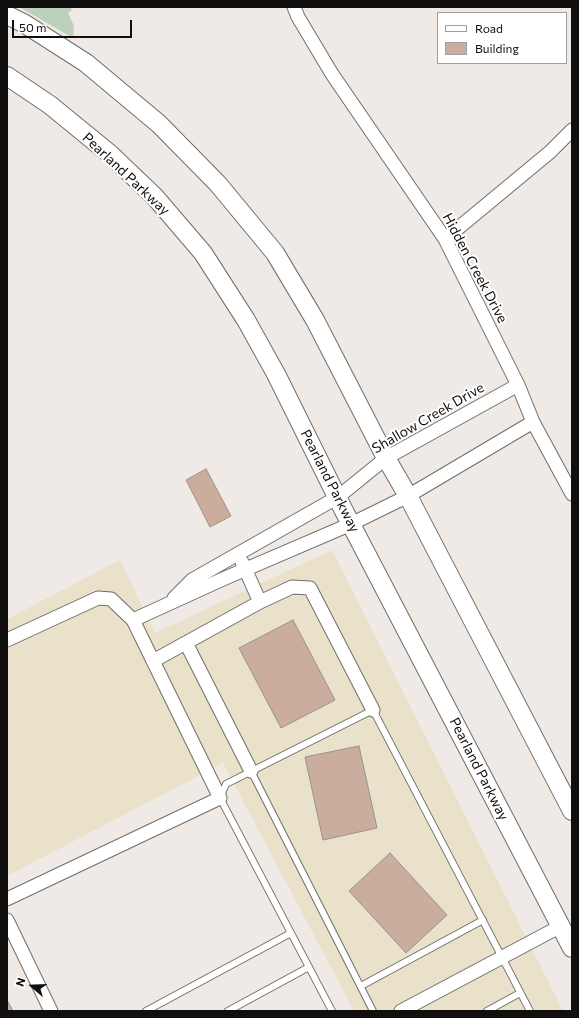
<!DOCTYPE html>
<html>
<head>
<meta charset="utf-8">
<style>
	body { margin:0 }
	#map { position:relative; width:579px; height:1018px; overflow:hidden; background:#efeae6; font-family:Commissioner,sans-serif }
	canvas { display:block }
	.frame { position:absolute; inset:0; border:8px solid #110f0e; pointer-events:none }
	.legend { position:absolute; left:437px; top:12px; width:130px; height:52px; box-sizing:border-box; background:#fff; border:1px solid #a09f9f; margin:0; padding:5px 7px; list-style:none; font-size:12px; color:#110f0e }
	.legend li { display:flex; align-items:center; gap:8px; height:20px }
	.legend b { width:20px; border:1px solid #a09f9f }
	.north { position:absolute; left:12px; top:966px; width:40px; height:40px; -webkit-text-stroke:3px #fff; paint-order:stroke; rotate:289deg; font-size:11px; font-weight:700; line-height:16px; text-align:center; color:#110f0e }
	.north::after { content:''; display:block; margin:auto; width:14px; height:18px; background:#110f0e; clip-path:polygon(50% 0,100% 100%,50% 72%,0 100%) }
	.scale { position:absolute; left:12px; top:20px; width:120px; height:18px; box-sizing:border-box; border:2px solid #110f0e; border-top:0; padding-left:5px; font-size:12px; line-height:14px; white-space:nowrap; color:#110f0e; -webkit-text-stroke:3px #fff; paint-order:stroke }
</style>
</head>
<body>
<div id="map">
<canvas width="579" height="1018"></canvas>
<div class="frame"></div>
<ul class="legend">
<li><b style="height:5px;background:#fff"></b>Road</li>
<li><b style="height:11px;background:#caad9c"></b>Building</li>
</ul>
<div class="north">N</div>
<div class="scale">50 m</div>
</div>
<script>
const ctx = document.querySelector('canvas').getContext('2d');
ctx.lineJoin = 'round';
function fill(path, color) { ctx.fillStyle = color; ctx.fill(path, 'evenodd'); }
const toPath = rows => new Path2D(rows.map(r => 'M' + r).join(''));
function trace(path, color, width, dash) { ctx.strokeStyle = color; ctx.lineWidth = width; ctx.lineCap = dash ? 'butt' : 'round'; ctx.setLineDash(dash || []); ctx.stroke(path); }
function label(font, color, halo, rows, align = 'center') {
  ctx.font = font + ' Commissioner,sans-serif'; ctx.lineWidth = 4; ctx.setLineDash([]); ctx.textBaseline = 'middle'; ctx.strokeStyle = halo; ctx.fillStyle = color; for (const [text, x, y, turn = 0] of rows) {
    ctx.save(); ctx.translate(x, y); ctx.rotate((+turn || 0) * Math.PI / 180); ctx.textAlign = isNaN(turn) ? turn : align; if (halo) ctx.strokeText(text, 0, 0); ctx.fillText(text, 0, 0); ctx.restore();
  }
}
fill(toPath([
	[332,550,563,1011,354,1011,223,763,7,876,7,619,120,560,155,633]
]), '#eae1cb');
fill(toPath([
	[19,7,70,7,72,10,68,13,74,26,73,38]
]), '#bdd0bb');
const building = toPath([
	[206,469,231,516,210,527,186,480,206,469],
	[293,620,335,700,281,728,239,648,293,620],
	[359,746,377,828,323,840,305,757,359,746],
	[390,853,447,915,406,953,349,891,390,853],
	[7,1000,13,1011,7,1011,7,1000]
]);
fill(building, '#caad9c');
trace(building, '#98928f', 1);
const lane = toPath([
	[251,771,373,1011],
	[361,986,483,920],
	[146,1011,291,933],
	[228,1011,309,967],
	[332,1011,220,798,226,784,373,710,530,1011],
	[487,1011,520,993]
]);
const street = toPath([
	[294,7,298,17,332,74,445,239,518,385,533,422,572,494],
	[445,239,550,152,572,130],
	[242,562,260,602,292,587,310,588,373,710],
	[174,598,192,580,338,497,386,458,518,385],
	[133,620,223,579,351,524,408,496,533,422],
	[7,640,98,598,111,599,133,620,220,798,7,899],
	[186,643,251,771],
	[153,661,260,602],
	[7,920,51,1011],
	[401,1011,561,926]
]);
const secondary = toPath([
	[7,15,25,24,86,63,159,124,218,184,275,253,315,320,386,458,408,496,572,811],
	[7,76,50,105,110,154,155,197,203,253,246,320,276,374,343,509,572,948]
]);
trace(lane, '#716d69', 8);
trace(street, '#716d69', 15);
trace(secondary, '#716d69', 20);
trace(lane, '#fff', 6);
trace(street, '#fff', 13);
trace(secondary, '#fff', 18);
label('14px', '#110f0e', '#fff', [
	["Pearland Parkway",126,174,43],
	["Hidden Creek Drive",475,268,62],
	["Shallow Creek Drive",428,418,-30],
	["Pearland Parkway",330,481,63],
	["Pearland Parkway",479,769,63]
]);
</script>
</body>
</html>
